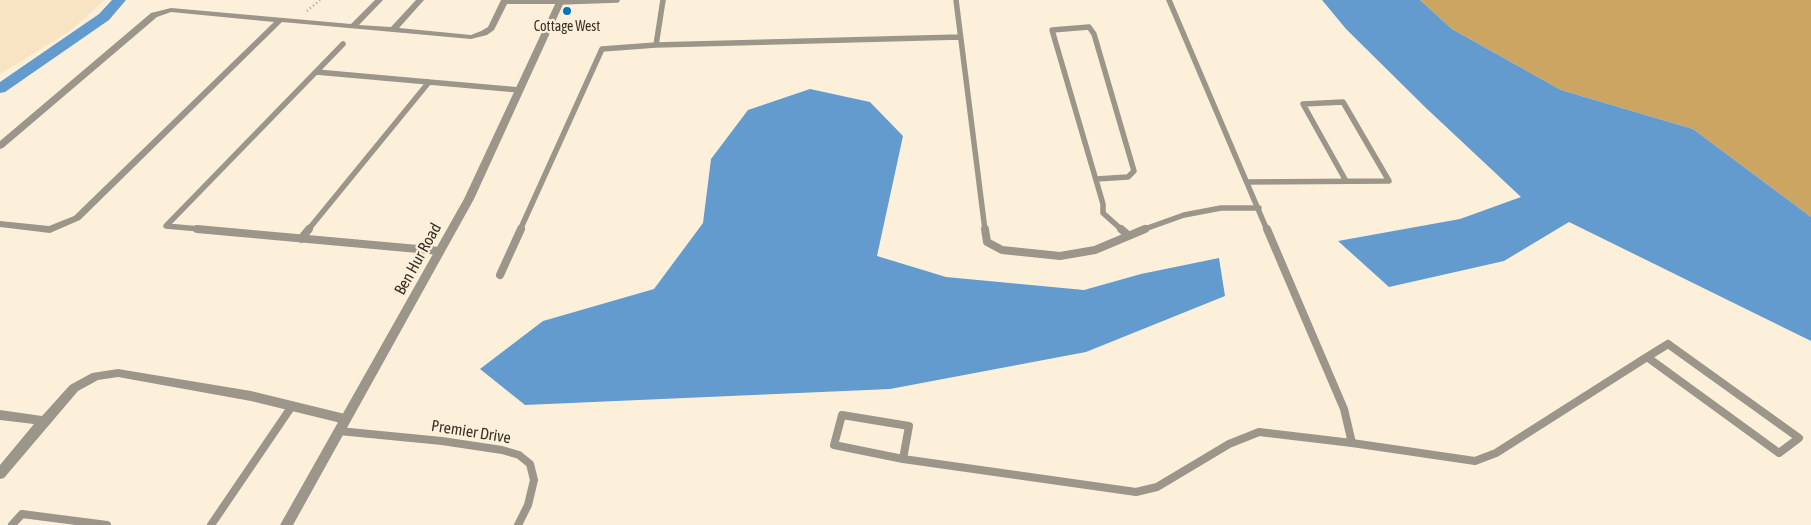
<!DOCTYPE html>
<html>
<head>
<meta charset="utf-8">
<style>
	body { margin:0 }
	canvas { display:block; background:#fdf0da }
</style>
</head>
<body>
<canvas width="1811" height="525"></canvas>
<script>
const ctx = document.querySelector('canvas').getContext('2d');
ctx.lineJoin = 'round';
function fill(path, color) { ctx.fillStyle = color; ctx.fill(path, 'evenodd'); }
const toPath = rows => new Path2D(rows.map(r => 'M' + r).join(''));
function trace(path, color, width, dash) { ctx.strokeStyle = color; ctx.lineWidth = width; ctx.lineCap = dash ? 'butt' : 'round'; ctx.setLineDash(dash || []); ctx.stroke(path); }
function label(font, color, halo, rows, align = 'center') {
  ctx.font = font + ' "Asap Condensed",sans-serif'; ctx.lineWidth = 4.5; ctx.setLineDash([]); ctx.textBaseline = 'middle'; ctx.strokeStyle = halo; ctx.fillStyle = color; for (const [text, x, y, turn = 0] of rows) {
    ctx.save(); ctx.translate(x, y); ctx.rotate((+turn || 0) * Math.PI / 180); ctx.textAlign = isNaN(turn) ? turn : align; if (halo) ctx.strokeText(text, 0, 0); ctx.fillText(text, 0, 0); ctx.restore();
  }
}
fill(toPath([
	[0,0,105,0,70,31,0,74]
]), '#f8e4c2');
fill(toPath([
	[1420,0,1811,0,1811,217,1693,129,1561,90,1452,29]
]), '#cba561');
fill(toPath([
	[1322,0,1420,0,1452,29,1561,90,1693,129,1811,217,1811,341,1569,222,1504,261,1389,287,1338,241,1460,219,1521,197,1426,108,1346,29],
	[810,89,870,102,903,136,877,256,946,277,1084,290,1141,274,1219,258,1225,296,1086,352,890,389,525,405,480,369,543,321,654,289,703,223,711,159,748,110]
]), '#639bce');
fill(toPath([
	[112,0,126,0,109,20,5,92,0,93,0,82,99,14,112,0]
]), '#639bce');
trace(toPath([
	[307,11,320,0]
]), '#aa9f8e', 2.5, [1, 3]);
trace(toPath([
	[956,0,985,230],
	[1169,0,1267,230],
	[560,2,617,0],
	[656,45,960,37],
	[316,72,519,90],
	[1096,179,1128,177,1134,171,1094,34,1089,27,1052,30,1103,204,1103,213,1122,230],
	[1247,182,1389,181,1343,102,1303,104,1346,181],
	[211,230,166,226,343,44],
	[308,230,429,82],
	[520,230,602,49,656,45,663,0],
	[1142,230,1184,215,1221,208,1259,208]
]), '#9c958a', 5.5);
trace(toPath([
	[197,229,440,251],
	[985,229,987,242,1002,250,1060,256,1095,250,1145,229],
	[1121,229,1128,235],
	[301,239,309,229],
	[500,275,521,229],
	[1668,344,1799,438,1779,453,1647,357,1668,344],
	[842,415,909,426,903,459,834,445,842,415],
	[339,431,442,441,502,450,519,455,530,464,534,480,528,505,518,525],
	[1352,443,1475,461,1496,453,1647,357],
	[903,459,1136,492,1157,487,1229,444,1259,432,1352,443,1344,409,1267,229],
	[12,525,22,514,107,525],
	[211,525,292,406]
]), '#9c958a', 8);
fill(toPath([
	[375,0,383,0,359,25,391,27,416,0,424,0,399,28,471,35,481,31,488,27,501,0,561,0,564,2,560,4,507,4,494,30,487,35,471,39,282,22,80,220,50,233,0,227,0,221,49,226,74,216,274,22,171,12,157,17,3,148,0,149,0,141,151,13,171,8,351,24,375,0],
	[118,369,251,391,345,414,349,416,351,419,349,422,345,424,251,401,118,377,98,380,78,391,4,478,0,479,0,465,34,424,0,420,0,410,42,416,70,385,92,373,118,369]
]), '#9c958a');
fill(toPath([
	[557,0,565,0,474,199,293,525,280,525,464,199,557,0]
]), '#9c958a');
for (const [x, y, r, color] of [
	[567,11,5,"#0376c0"]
]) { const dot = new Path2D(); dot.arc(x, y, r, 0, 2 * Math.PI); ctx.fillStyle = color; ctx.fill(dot); trace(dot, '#fdf0da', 2); }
label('14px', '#393228', '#fdf0da', [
	["Cottage West",567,27]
]);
label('16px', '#393228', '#fdf0da', [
	["Ben Hur Road",418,259,-61],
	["Premier Drive",471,432,9]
]);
</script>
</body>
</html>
